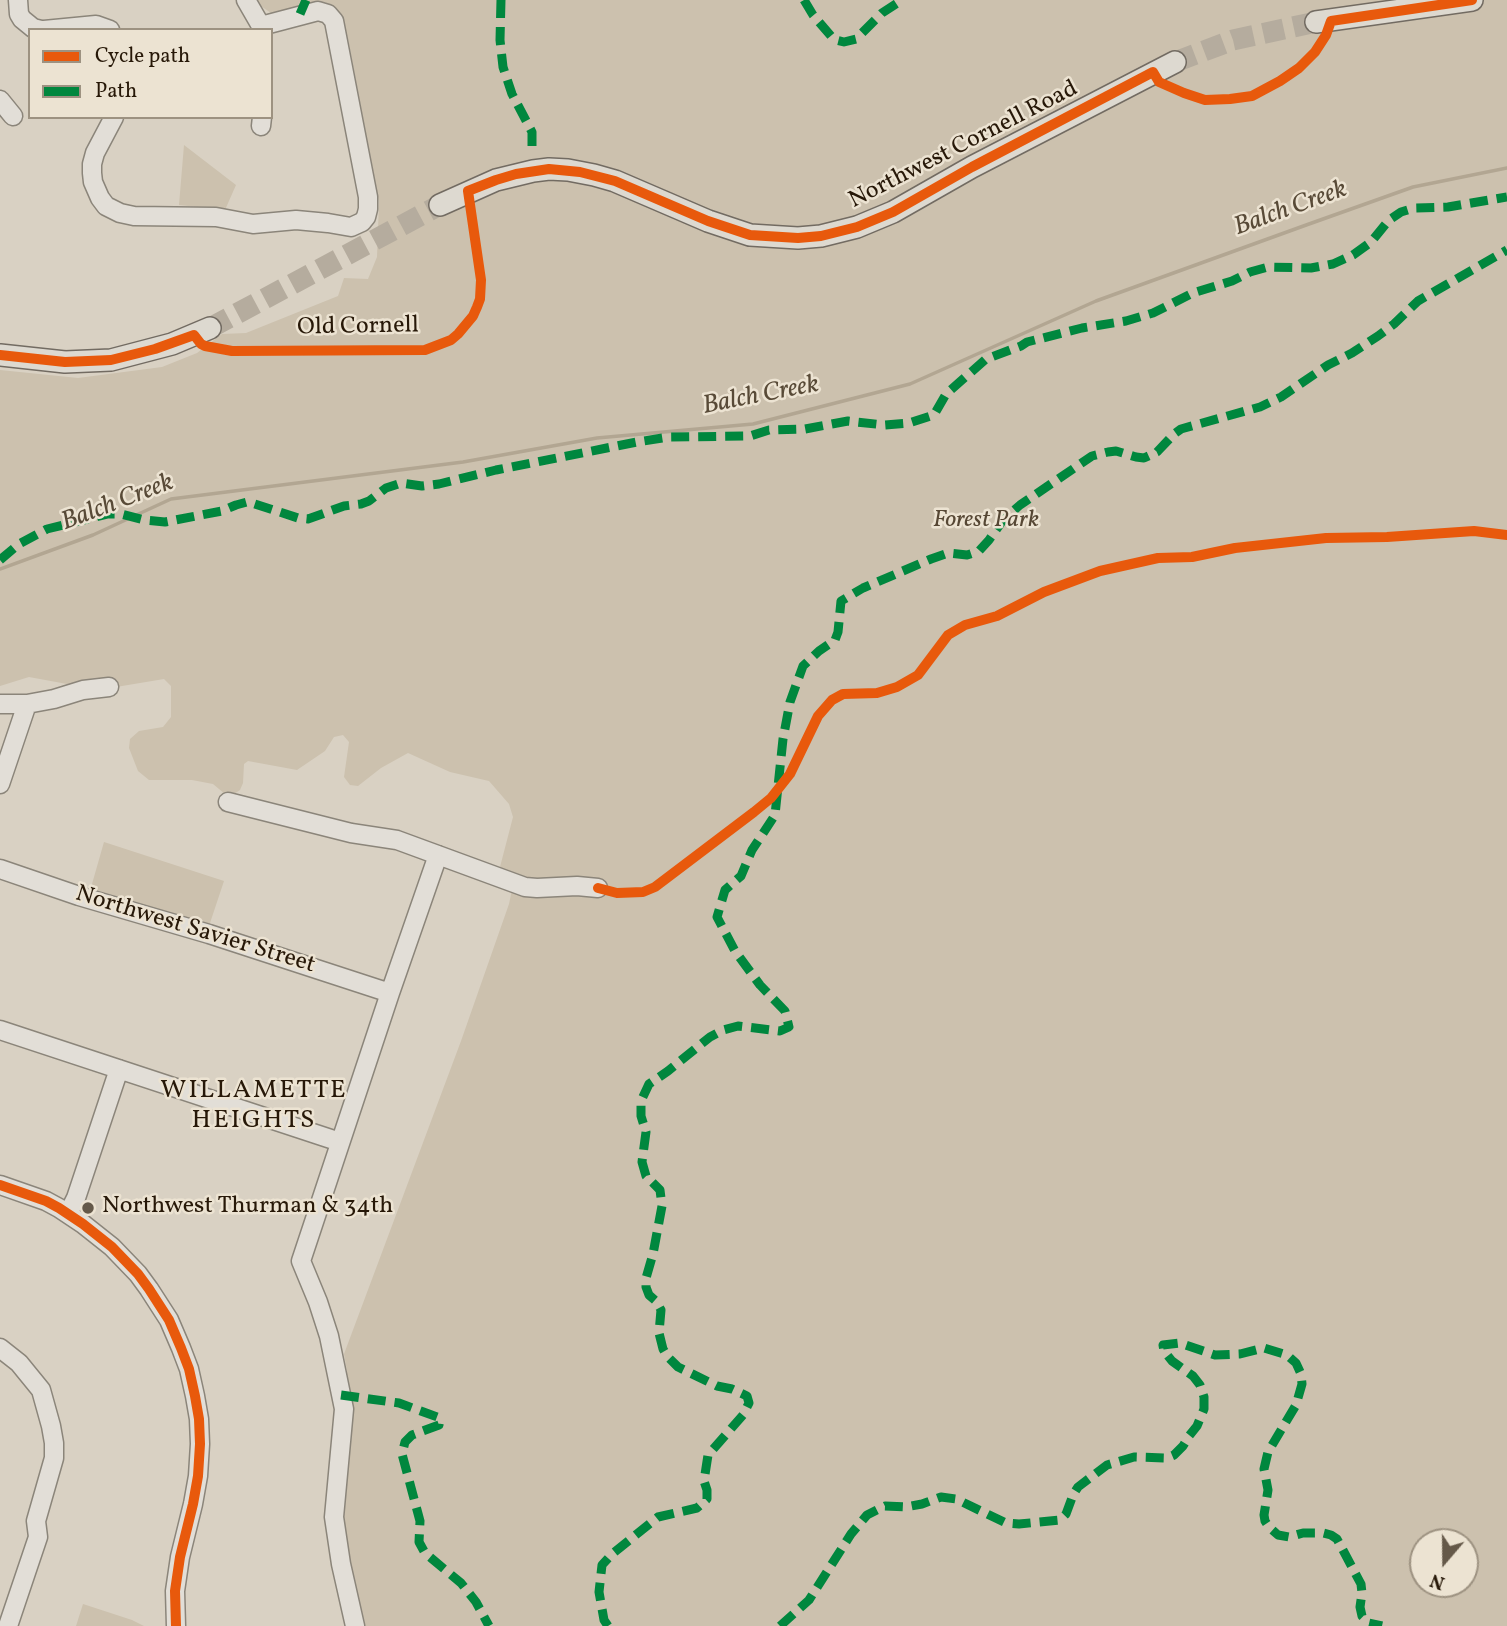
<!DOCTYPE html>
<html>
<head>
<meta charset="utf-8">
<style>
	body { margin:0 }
	#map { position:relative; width:1507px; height:1626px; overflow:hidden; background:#d9d1c3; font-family:Vollkorn,serif }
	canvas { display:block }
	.legend { position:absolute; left:28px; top:28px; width:245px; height:91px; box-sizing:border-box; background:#ece3d2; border:2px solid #9d9281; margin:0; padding:9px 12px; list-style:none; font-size:21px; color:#271808 }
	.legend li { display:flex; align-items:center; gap:14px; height:35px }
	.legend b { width:35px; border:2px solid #9d9281 }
	.north { position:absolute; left:1409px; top:1528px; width:70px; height:70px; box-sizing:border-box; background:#ece3d2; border:2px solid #9d9281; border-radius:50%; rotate:200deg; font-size:19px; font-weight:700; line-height:28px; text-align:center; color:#271808 }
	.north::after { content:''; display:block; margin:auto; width:24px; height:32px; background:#655949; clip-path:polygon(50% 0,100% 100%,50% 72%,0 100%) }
</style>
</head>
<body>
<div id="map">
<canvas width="1507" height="1626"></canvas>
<ul class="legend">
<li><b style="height:9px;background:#e8590c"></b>Cycle path</li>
<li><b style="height:9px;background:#00873e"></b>Path</li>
</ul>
<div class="north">N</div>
</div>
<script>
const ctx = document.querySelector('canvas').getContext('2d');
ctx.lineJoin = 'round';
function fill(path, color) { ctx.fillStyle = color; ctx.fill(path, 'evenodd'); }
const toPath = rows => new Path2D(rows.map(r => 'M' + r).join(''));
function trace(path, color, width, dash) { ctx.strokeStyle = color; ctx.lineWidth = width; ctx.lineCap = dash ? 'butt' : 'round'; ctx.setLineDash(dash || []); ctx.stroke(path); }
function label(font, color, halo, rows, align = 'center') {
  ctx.font = font + ' Vollkorn,serif'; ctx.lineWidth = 5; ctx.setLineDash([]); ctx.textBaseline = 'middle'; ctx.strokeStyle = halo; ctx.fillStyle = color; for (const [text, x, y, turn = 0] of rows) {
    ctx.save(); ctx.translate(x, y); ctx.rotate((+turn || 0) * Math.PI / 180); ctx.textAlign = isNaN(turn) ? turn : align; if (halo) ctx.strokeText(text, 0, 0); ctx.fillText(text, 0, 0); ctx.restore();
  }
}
fill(toPath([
	[256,0,1507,0,1507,1626,358,1626,342,1527,349,1402,346,1375,347,1371,344,1354,461,1041,509,904,514,880,500,867,513,817,509,804,489,781,450,772,408,753,381,768,358,786,350,785,344,777,349,742,343,735,334,737,325,751,297,770,248,761,244,764,243,783,240,790,234,794,225,794,213,784,192,780,149,780,138,771,129,748,130,739,139,731,163,727,171,717,171,686,164,679,116,687,67,684,29,677,0,686,0,370,78,378,162,367,197,353,222,334,246,333,338,296,344,278,368,279,377,257,379,202,348,39,341,16,334,6,324,2,313,3,285,13,271,13,258,4],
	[1423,1542,1465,1542,1465,1584,1423,1584],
	[184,145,236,185,225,210,179,205],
	[104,842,224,881,208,929,90,891],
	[83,1604,132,1620,144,1626,76,1626]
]), '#ccc1ae');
trace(toPath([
	[0,569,93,535,171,499,463,462,597,438,753,424,910,384,1096,301,1309,224,1413,187,1507,168]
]), '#b2a692', 3.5);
trace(toPath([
	[1175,62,1233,40,1316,22],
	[210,328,440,205]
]), '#b5ac9e', 21, [21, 10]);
const minor = toPath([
	[18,0,19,14,22,19,33,28,41,30],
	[246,0,261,26,262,30],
	[44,30,96,25,110,30],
	[0,100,13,116],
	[114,117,95,153,92,164,92,173,93,182,100,198,106,206,120,213,134,216,216,217,253,224,296,220,328,223,351,227,362,222,366,217,368,209,368,197,334,21,328,14,318,11,261,26],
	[261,126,262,117],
	[0,704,27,704,54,699,83,690,109,687],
	[0,784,27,704],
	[228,802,351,833,397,840,525,887,537,888,577,886,598,888],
	[0,869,79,896,209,934,390,993],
	[0,1030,340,1142],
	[0,1185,46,1201,59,1208,83,1224,112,1247,138,1274,149,1289,169,1320,181,1348,189,1369,195,1396,199,1419,200,1444,198,1476,193,1504,180,1557,175,1591,176,1626],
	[68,1214,76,1198,119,1069],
	[0,1348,19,1363,41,1390,51,1426,54,1443,54,1458,36,1521,38,1537,8,1626],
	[355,1626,341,1564,334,1517,344,1409,329,1336,318,1302,301,1261,390,993,438,855]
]);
const major = toPath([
	[1316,22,1472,0],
	[440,205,496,180,533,171,549,169,568,170,594,175,615,181,708,221,750,235,798,238,821,236,857,227,893,212,972,167,1175,62],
	[0,355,65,362,111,360,172,344,210,328]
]);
trace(minor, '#8b857a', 21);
trace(major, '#726b62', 24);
trace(minor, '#e2ded7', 18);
trace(major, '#ddd9d0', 21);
trace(toPath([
	[501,0,500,40,503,67,512,94,532,132,532,146],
	[804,0,813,15,831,36,836,40,844,42,856,39,882,13,902,0],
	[300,14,306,0],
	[0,560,19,544,47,529,108,514,121,514,144,520,165,522,222,511,236,505,247,502,252,503,298,518,308,519,344,506,361,504,369,501,386,488,401,483,422,486,439,484,496,470,637,442,669,437,750,436,769,430,805,429,848,421,884,425,909,423,934,415,946,394,986,359,1021,346,1027,342,1082,328,1126,321,1153,313,1193,293,1232,281,1250,272,1268,267,1311,268,1333,264,1353,255,1371,242,1389,220,1401,212,1414,208,1448,207,1507,197],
	[341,1395,399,1403,440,1418,439,1425,412,1435,405,1442,402,1454,420,1521,419,1542,425,1553,461,1583,476,1602,489,1626],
	[608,1626,604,1620,599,1592,602,1565,612,1554,658,1517,697,1508,707,1499,707,1490,704,1481,708,1455,743,1415,749,1403,747,1396,732,1389,717,1386,678,1367,667,1356,663,1349,659,1333,661,1310,656,1301,649,1295,646,1287,646,1278,653,1254,662,1206,660,1190,646,1176,642,1162,646,1132,641,1116,641,1101,649,1084,668,1071,710,1037,723,1030,738,1026,780,1031,789,1027,785,1011,760,985,735,951,717,917,725,890,741,876,752,850,775,815,783,739,790,702,803,666,819,651,835,640,838,632,841,601,863,588,931,559,948,553,967,555,979,551,989,540,1003,520,1020,505,1092,456,1108,452,1116,451,1136,457,1144,458,1157,452,1174,434,1181,429,1260,407,1281,397,1328,365,1352,353,1378,336,1394,324,1418,301,1507,250],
	[780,1626,809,1600,851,1534,867,1515,885,1506,906,1507,922,1504,941,1497,956,1499,1006,1523,1019,1524,1060,1520,1066,1514,1073,1495,1078,1487,1107,1465,1134,1457,1167,1458,1174,1455,1183,1446,1189,1436,1197,1426,1204,1409,1204,1397,1200,1385,1193,1376,1172,1361,1164,1351,1163,1345,1180,1343,1215,1355,1240,1354,1264,1348,1287,1355,1296,1363,1301,1374,1302,1384,1296,1405,1268,1452,1264,1469,1268,1490,1264,1515,1265,1521,1269,1527,1278,1535,1289,1537,1303,1533,1323,1533,1331,1535,1337,1539,1361,1584,1362,1593,1360,1607,1362,1616,1369,1623,1382,1626]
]), '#00873e', 9, [18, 9]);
trace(toPath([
	[0,355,65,362,111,360,155,349,194,335,201,344,205,346,232,351,425,350,451,340,458,334,473,316,477,307,480,299,481,280,468,191,496,180,516,174,549,169,580,172,615,181,708,221,750,235,798,238,821,236,857,227,893,212,972,167,1153,72,1159,82,1184,93,1205,100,1230,99,1252,96,1280,81,1299,68,1315,52,1326,35,1331,21,1472,0],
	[598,888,617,893,643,892,655,887,754,812,771,798,790,774,818,716,832,700,843,694,877,693,897,687,918,675,948,635,965,625,997,616,1044,592,1100,571,1158,558,1192,557,1235,548,1326,538,1387,537,1474,531,1507,535],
	[0,1185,46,1201,59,1208,83,1224,112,1247,138,1274,149,1289,169,1320,181,1348,189,1369,195,1396,199,1419,200,1444,198,1476,193,1504,180,1557,175,1591,176,1626]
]), '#e8590c', 10);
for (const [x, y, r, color] of [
	[88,1208,7,"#655949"]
]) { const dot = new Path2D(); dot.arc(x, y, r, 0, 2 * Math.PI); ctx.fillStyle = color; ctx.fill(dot); trace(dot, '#ece3d2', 2.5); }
label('24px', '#271808', '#ece3d2', [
	["Northwest Cornell Road",964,146,-27],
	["Old Cornell",358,328,-1],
	["Northwest Savier Street",195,931,17]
]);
label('italic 24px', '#564734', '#ece3d2', [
	["Forest Park",986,522]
]);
label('24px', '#271808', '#ece3d2', [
	["Northwest Thurman & 34th",102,1208]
], 'left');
label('italic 26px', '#584a37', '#ece3d2', [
	["Balch Creek",1291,210,-20],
	["Balch Creek",761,397,-11],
	["Balch Creek",118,504,-21]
]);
ctx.letterSpacing = '2px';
label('26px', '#271808', '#ece3d2', [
	["WILLAMETTE",254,1092],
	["HEIGHTS",254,1122]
]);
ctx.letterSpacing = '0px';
</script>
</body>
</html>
